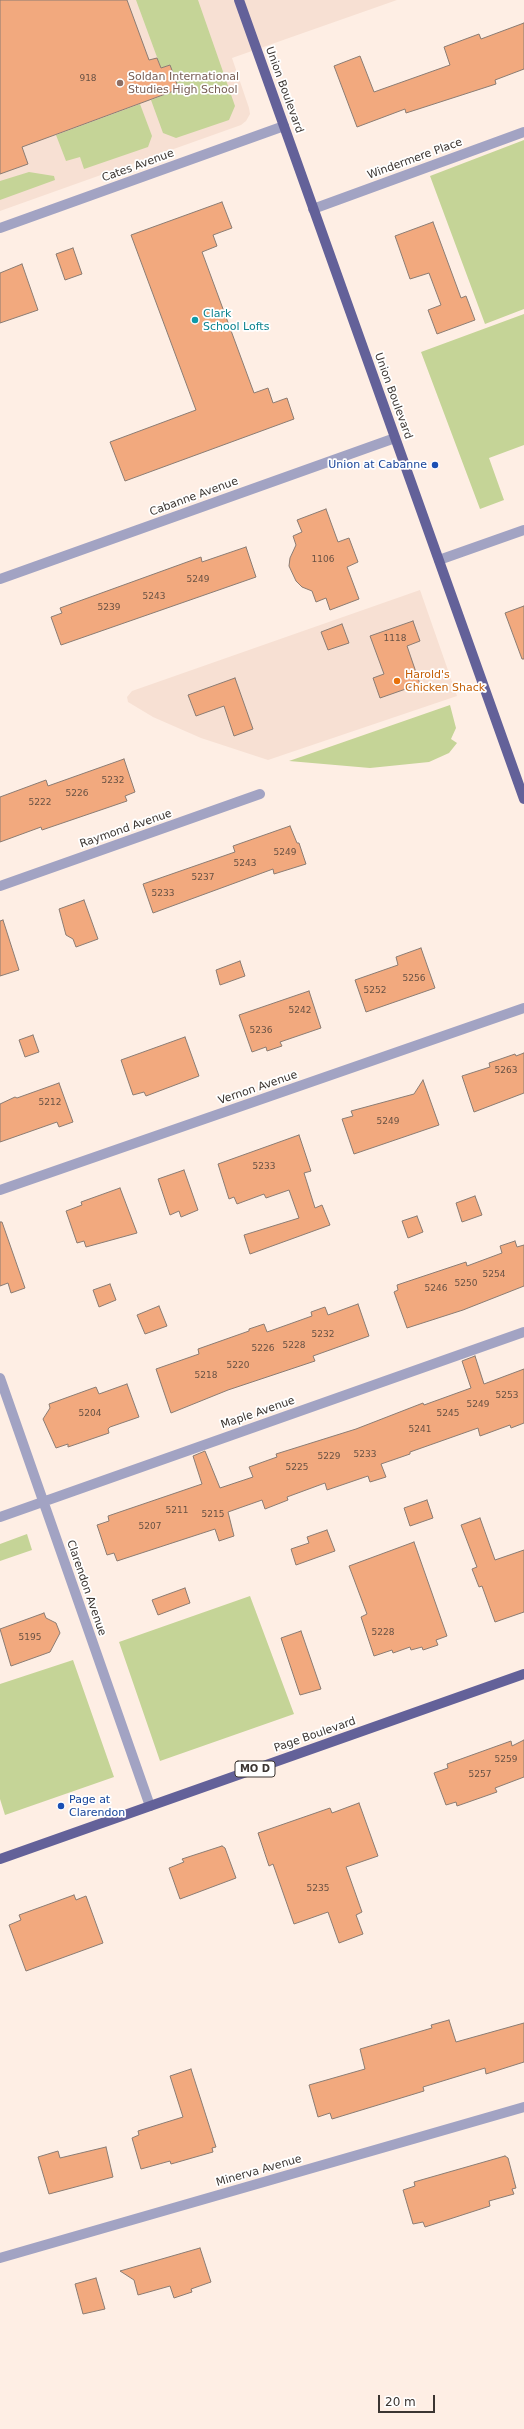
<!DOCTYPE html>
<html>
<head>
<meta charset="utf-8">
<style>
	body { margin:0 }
	#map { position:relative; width:524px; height:2429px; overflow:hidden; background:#feeee4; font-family:"DejaVu Sans",sans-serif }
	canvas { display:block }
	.scale { position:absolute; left:378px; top:2395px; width:57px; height:18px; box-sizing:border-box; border:2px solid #3b3531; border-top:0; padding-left:5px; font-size:12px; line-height:14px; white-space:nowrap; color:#3b3531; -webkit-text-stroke:3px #fff; paint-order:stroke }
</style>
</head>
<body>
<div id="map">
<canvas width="524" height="2429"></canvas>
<div class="scale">20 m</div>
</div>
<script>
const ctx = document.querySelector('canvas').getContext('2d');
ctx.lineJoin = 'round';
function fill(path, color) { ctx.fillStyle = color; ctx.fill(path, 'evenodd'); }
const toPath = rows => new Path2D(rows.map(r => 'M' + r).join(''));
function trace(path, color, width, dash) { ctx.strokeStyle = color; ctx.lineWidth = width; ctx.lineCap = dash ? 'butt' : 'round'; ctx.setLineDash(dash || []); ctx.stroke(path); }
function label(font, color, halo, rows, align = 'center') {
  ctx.font = font + ' "DejaVu Sans",sans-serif'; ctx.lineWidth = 3.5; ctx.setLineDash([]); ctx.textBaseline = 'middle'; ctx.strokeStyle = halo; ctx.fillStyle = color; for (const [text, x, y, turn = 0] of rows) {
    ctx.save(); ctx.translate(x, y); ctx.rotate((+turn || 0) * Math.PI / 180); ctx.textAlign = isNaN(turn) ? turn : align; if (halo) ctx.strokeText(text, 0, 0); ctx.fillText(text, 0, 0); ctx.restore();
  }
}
fill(toPath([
	[0,0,397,0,232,58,249,108,250,114,246,121,241,125,0,211],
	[420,590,457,696,268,760,201,738,153,717,128,702,127,697,132,691]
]), '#f7e0d3');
fill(toPath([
	[136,0,198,0,235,106,229,120,176,138,163,133,151,100,179,89,170,65,161,68],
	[140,104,152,136,148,147,84,169,80,157,66,161,56,135],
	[524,140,524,309,485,324,430,176],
	[29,172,54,176,55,180,0,200,0,181],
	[524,314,524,445,489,458,504,500,480,509,421,352],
	[450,705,456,728,451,739,457,743,449,753,429,762,370,768,289,761],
	[27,1534,32,1550,0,1561,0,1544],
	[250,1596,294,1714,160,1761,119,1642],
	[73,1660,114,1777,5,1815,0,1799,0,1684]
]), '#c5d497');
const building = toPath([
	[0,0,127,0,149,60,157,58,161,68,170,65,179,89,22,147,28,164,0,174,0,0],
	[524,23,524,69,495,80,496,84,406,113,405,109,357,127,334,66,360,56,374,92,450,65,444,47,479,34,481,39,524,23],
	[222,202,232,228,213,235,217,246,202,252,254,393,268,388,273,403,287,398,294,419,125,481,110,442,196,410,131,235,222,202],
	[433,222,461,298,466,296,475,320,437,334,428,310,441,305,429,273,410,279,395,236,433,222],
	[73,248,82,274,65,280,56,254,73,248],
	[22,264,38,310,0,323,0,273,22,264],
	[326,509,338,542,349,538,358,562,347,567,359,599,330,610,326,598,316,602,312,591,302,587,296,581,289,566,290,558,296,545,293,536,302,532,297,520,326,509],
	[246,547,256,577,61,645,51,617,62,613,60,608,201,557,202,562,246,547],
	[524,606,524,659,522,659,505,613,524,606],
	[413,621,420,641,407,646,420,684,380,698,373,678,384,674,370,636,413,621],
	[342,624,349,643,328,650,321,632,342,624],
	[235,678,253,729,234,736,224,706,196,716,188,695,235,678],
	[124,759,135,792,125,796,127,801,42,830,41,827,0,842,0,797,46,780,48,786,124,759],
	[290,826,297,843,299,843,306,864,274,874,273,869,153,913,143,884,235,852,233,846,290,826],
	[84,900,98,939,76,947,73,939,66,935,59,909,84,900],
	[3,920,19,970,0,976,0,921,3,920],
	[421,948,435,988,366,1012,355,980,398,965,396,957,421,948],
	[240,961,245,976,220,985,216,970,240,961],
	[309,991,321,1028,280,1042,282,1046,267,1051,266,1047,252,1052,239,1015,309,991],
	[33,1035,39,1052,25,1057,19,1040,33,1035],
	[185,1037,199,1076,146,1096,144,1092,133,1095,121,1060,185,1037],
	[524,1053,524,1093,474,1112,462,1076,490,1067,489,1063,515,1054,516,1056,524,1053],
	[423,1080,439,1125,354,1154,342,1119,353,1116,351,1111,414,1094,423,1080],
	[59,1083,73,1122,59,1127,57,1122,0,1142,0,1104,15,1097,17,1098,59,1083],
	[299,1135,311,1171,304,1173,315,1208,322,1205,330,1225,250,1254,244,1235,299,1218,289,1190,266,1198,264,1194,237,1204,234,1197,229,1199,218,1164,299,1135],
	[184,1170,198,1210,181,1217,179,1211,170,1215,158,1179,184,1170],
	[120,1188,137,1233,86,1247,84,1241,77,1243,66,1211,82,1205,81,1202,120,1188],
	[475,1196,482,1215,462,1222,456,1203,475,1196],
	[417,1216,423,1232,408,1238,402,1221,417,1216],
	[0,1222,2,1222,25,1288,11,1293,8,1283,0,1286,0,1222],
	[515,1241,517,1247,524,1245,524,1286,463,1310,407,1328,394,1292,398,1290,397,1285,466,1262,467,1266,502,1253,500,1246,515,1241],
	[110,1284,116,1300,99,1307,93,1290,110,1284],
	[358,1304,369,1336,313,1356,315,1361,228,1390,171,1413,156,1369,199,1354,198,1349,249,1331,249,1329,264,1324,267,1332,270,1331,312,1316,311,1312,325,1307,328,1315,358,1304],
	[159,1306,167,1326,145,1334,137,1315,159,1306],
	[475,1356,484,1384,524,1369,524,1423,511,1428,510,1425,480,1436,478,1428,410,1452,410,1454,381,1464,386,1477,370,1482,368,1476,327,1490,325,1483,287,1497,288,1500,265,1509,262,1500,228,1512,234,1536,219,1541,215,1529,117,1561,114,1553,107,1555,97,1525,109,1521,108,1516,202,1484,193,1456,205,1451,220,1488,253,1477,249,1467,277,1457,276,1454,356,1429,423,1403,424,1405,471,1388,462,1361,475,1356],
	[127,1384,139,1417,110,1427,108,1429,109,1433,68,1447,68,1444,56,1448,43,1419,50,1408,49,1404,96,1387,99,1394,127,1384],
	[427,1500,433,1518,410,1526,404,1508,427,1500],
	[480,1518,495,1560,524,1550,524,1612,495,1622,482,1586,479,1587,472,1569,477,1567,461,1525,480,1518],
	[327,1530,335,1551,296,1565,291,1549,309,1543,307,1537,327,1530],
	[414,1542,447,1636,436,1640,438,1645,423,1650,422,1647,411,1650,410,1647,393,1653,392,1650,374,1656,361,1617,367,1614,349,1566,414,1542],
	[185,1588,190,1603,158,1615,152,1600,185,1588],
	[44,1613,46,1618,56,1623,60,1633,50,1652,11,1666,0,1629,44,1613],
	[301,1631,321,1689,300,1695,281,1638,301,1631],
	[524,1740,524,1777,495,1788,497,1792,457,1806,456,1802,446,1805,434,1773,448,1768,447,1764,511,1741,512,1746,524,1740],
	[359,1803,378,1856,346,1867,362,1912,356,1915,363,1934,339,1943,328,1912,294,1924,273,1864,269,1866,258,1833,330,1808,332,1813,359,1803],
	[222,1846,225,1848,236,1878,180,1899,169,1868,184,1862,182,1859,222,1846],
	[74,1895,76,1900,86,1896,103,1943,26,1971,9,1925,21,1920,19,1915,74,1895],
	[449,2020,456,2042,524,2023,524,2062,486,2074,485,2068,423,2087,424,2091,332,2119,330,2113,318,2117,309,2085,365,2069,360,2049,432,2028,431,2025,449,2020],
	[191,2069,216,2147,212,2148,213,2152,171,2164,170,2161,141,2169,132,2138,139,2135,138,2131,183,2117,170,2076,191,2069],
	[106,2147,113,2177,49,2194,38,2157,58,2151,60,2158,106,2147],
	[505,2156,508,2158,516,2188,512,2189,514,2194,489,2201,490,2206,425,2227,423,2222,413,2224,403,2190,415,2186,414,2182,505,2156],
	[200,2248,211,2282,191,2289,192,2292,174,2298,170,2286,138,2295,134,2280,120,2271,200,2248],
	[96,2278,105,2309,83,2314,75,2284,96,2278]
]);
fill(building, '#f2a97e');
trace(building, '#8b7c73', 1);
trace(toPath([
	[313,209,524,132],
	[0,228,284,126],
	[439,560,524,530],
	[0,579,395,438],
	[0,886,260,794],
	[0,1190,524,1008],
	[0,1378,150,1806],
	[0,1517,524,1332],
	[0,2258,524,2107]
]), '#a2a3c3', 10);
trace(toPath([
	[239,0,524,799],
	[0,1859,524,1674]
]), '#636199', 10);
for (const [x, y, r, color] of [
	[120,83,4,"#8d6e63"],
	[195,320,4,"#0f9aa8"],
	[435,465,4,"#1a4fb4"],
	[397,681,4,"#e8710a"],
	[61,1806,4,"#1a4fb4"]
]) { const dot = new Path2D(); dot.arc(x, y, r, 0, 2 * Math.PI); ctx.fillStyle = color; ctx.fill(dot); trace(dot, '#fff', 1.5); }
label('9px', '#695244', null, [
	["918",88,79],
	["1106",323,560],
	["5249",198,580],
	["5243",154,597],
	["5239",109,608],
	["1118",395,639],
	["5232",113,781],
	["5226",77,794],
	["5222",40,803],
	["5249",285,853],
	["5243",245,864],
	["5237",203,878],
	["5233",163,894],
	["5256",414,979],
	["5252",375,991],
	["5242",300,1011],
	["5236",261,1031],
	["5263",506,1071],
	["5212",50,1103],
	["5249",388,1122],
	["5233",264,1167],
	["5254",494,1275],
	["5250",466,1284],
	["5246",436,1289],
	["5232",323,1335],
	["5228",294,1346],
	["5226",263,1349],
	["5220",238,1366],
	["5218",206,1376],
	["5253",507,1396],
	["5249",478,1405],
	["5204",90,1414],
	["5245",448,1414],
	["5241",420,1430],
	["5233",365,1455],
	["5229",329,1457],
	["5225",297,1468],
	["5211",177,1511],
	["5215",213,1515],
	["5207",150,1527],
	["5228",383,1633],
	["5195",30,1638],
	["5259",506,1760],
	["5257",480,1775],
	["5235",318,1889]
]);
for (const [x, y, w] of [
	[255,1769,40]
]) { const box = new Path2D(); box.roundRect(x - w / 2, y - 8, w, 16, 3); ctx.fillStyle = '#fff'; ctx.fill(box); trace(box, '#3b3531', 1); }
label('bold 10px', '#3b3531', null, [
	["MO D",255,1769]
]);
label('11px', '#785e54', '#fff', [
	["Soldan International",128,77],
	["Studies High School",128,90]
], 'left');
label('11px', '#3b3531', '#fff', [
	["Union Boulevard",284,90,70],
	["Windermere Place",415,159,-20],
	["Cates Avenue",138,166,-20],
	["Union Boulevard",393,396,70],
	["Cabanne Avenue",194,497,-20],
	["Raymond Avenue",126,829,-19],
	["Vernon Avenue",258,1088,-19],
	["Maple Avenue",258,1413,-19],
	["Clarendon Avenue",86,1588,71],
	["Page Boulevard",315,1735,-19],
	["Minerva Avenue",259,2171,-16]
]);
label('11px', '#0d838f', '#fff', [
	["Clark",203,314],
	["School Lofts",203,327]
], 'left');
label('11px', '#164399', '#fff', [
	["Union at Cabanne",427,465],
	["Page at",69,1800,"left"],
	["Clarendon",69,1813,"left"]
], 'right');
label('11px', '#c56008', '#fff', [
	["Harold's",405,675],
	["Chicken Shack",405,688]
], 'left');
</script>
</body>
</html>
